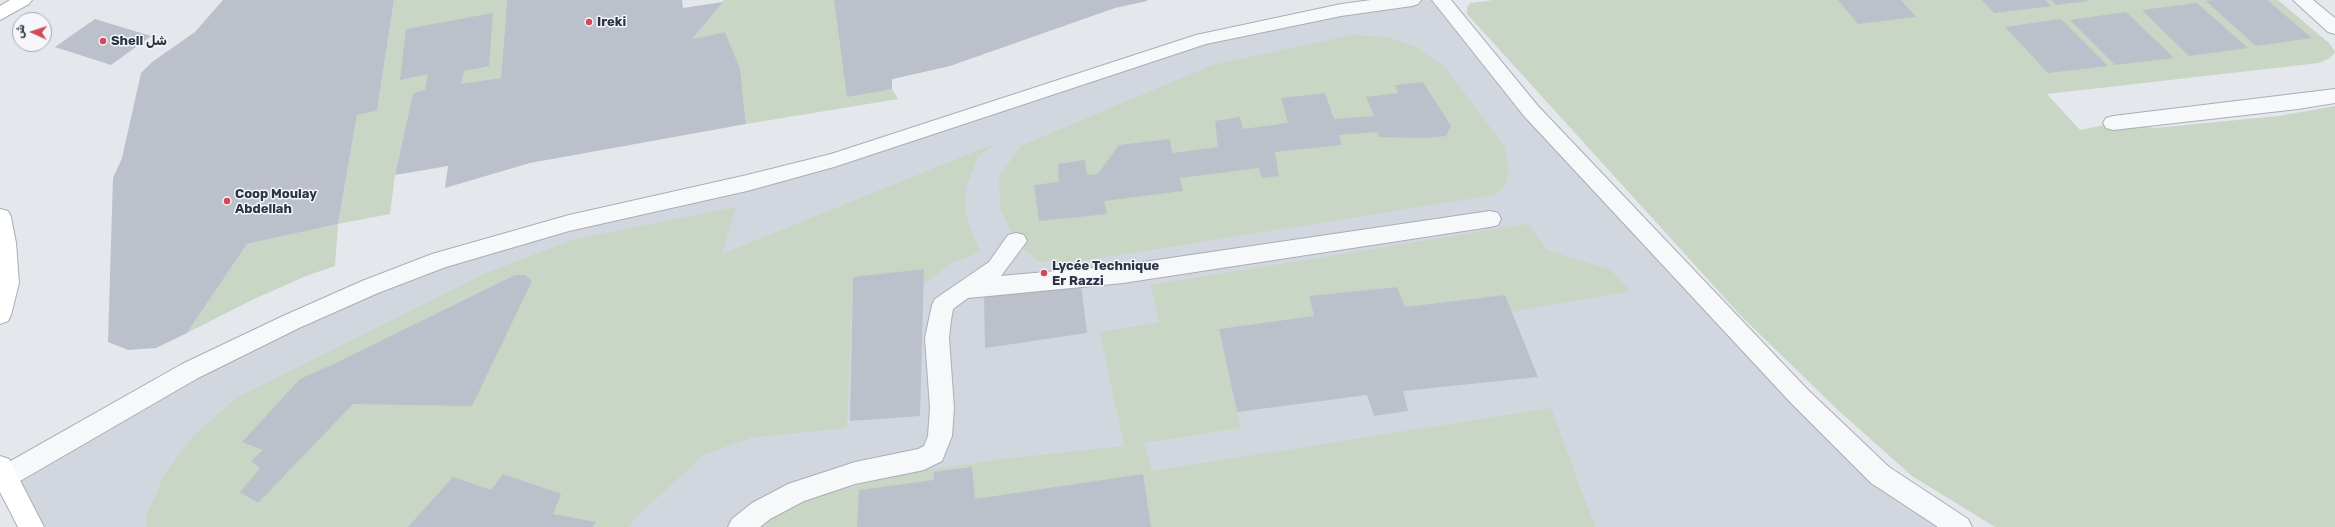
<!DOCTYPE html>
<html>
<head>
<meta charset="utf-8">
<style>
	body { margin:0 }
	#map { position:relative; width:2335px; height:527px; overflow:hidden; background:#e4e7ec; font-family:Rubik,Cairo,sans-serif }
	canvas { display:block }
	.north { position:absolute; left:12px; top:12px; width:40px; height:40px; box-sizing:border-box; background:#f4f6f9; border:1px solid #a4a8b1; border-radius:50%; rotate:273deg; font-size:11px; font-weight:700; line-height:16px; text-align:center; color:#2b3445 }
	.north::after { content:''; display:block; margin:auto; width:14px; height:18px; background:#d1495b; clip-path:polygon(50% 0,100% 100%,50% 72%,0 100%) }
</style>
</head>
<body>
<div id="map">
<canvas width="2335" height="527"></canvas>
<div class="north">ش</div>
</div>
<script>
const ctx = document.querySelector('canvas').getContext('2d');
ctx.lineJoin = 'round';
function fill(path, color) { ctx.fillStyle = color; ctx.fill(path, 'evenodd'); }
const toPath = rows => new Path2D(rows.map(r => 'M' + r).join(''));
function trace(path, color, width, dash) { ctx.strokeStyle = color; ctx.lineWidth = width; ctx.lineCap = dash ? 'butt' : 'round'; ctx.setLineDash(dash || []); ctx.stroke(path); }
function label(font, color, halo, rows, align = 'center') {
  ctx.font = font + ' Rubik,Cairo,sans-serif'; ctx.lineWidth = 3; ctx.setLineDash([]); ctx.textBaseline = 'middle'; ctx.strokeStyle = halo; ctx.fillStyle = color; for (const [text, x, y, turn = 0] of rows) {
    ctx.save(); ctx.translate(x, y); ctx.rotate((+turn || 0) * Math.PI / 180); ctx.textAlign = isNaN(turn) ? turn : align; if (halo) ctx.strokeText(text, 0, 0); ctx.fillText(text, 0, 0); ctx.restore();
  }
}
fill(toPath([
	[1412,0,1441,0,1799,396,1959,527,31,527,6,476,190,371,440,260,747,183,1203,39]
]), '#d2d6de');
fill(toPath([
	[394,0,507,0,501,78,413,93,395,175,390,214,338,224,335,266,306,276,252,300,187,333,247,244,338,224,357,115,377,111],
	[724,0,937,0,950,66,892,79,892,89,898,99,746,124,740,68,725,32,692,39],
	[1493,0,2278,0,2330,44,2335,52,2330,58,2319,63,2047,94,2080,130,2113,123,2155,128,2278,116,2335,106,2335,527,1995,527,1912,476,1839,411,1743,318,1467,14,1467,7,1471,3],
	[1352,35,1387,37,1416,47,1445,67,1505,147,1509,171,1505,184,1495,195,1069,263,1038,261,1016,241,1000,208,999,176,1021,146,1212,65],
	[996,143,978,157,966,188,965,213,980,252,952,263,924,284,924,269,853,277,847,428,754,437,705,454,635,518,630,527,146,527,146,518,164,475,193,436,236,398,486,273,572,240,736,207,722,254],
	[1528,224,1547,250,1611,270,1630,291,1512,312,1505,295,1405,307,1397,287,1309,296,1314,316,1219,329,1240,428,1144,443,1152,471,1551,408,1595,527,760,527,782,509,842,489,902,474,1002,459,1124,446,1100,332,1159,322,1151,285]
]), '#c9d6c5');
fill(toPath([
	[223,0,394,0,377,111,357,115,338,224,247,244,187,333,156,348,128,350,108,342,113,178,122,158,141,73,152,62,195,32],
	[507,0,682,0,683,8,723,2,692,39,725,32,740,68,746,124,530,163,445,188,448,166,395,175,413,93,425,90,428,74,400,80,406,29,493,13,489,66,464,71,461,84,501,78],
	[834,0,1147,0,1147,1,1115,8,950,66,892,79,892,89,847,97],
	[1838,0,1901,0,1916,17,1858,24],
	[1982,0,2045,0,2052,6,1994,13],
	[2051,0,2087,0,2088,1,2056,5],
	[2216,0,2267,0,2312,38,2256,46,2206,1],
	[2197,3,2248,48,2189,56,2142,10],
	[2126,12,2174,58,2115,65,2070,20],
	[95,19,151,36,111,65,55,47],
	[2061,19,2108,66,2048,73,2005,27],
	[1423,82,1451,126,1446,136,1427,138,1379,137,1377,132,1339,135,1342,145,1275,152,1279,176,1262,178,1259,168,1180,178,1183,191,1104,201,1107,214,1039,221,1034,185,1059,182,1058,164,1085,160,1087,175,1098,174,1119,145,1170,139,1172,153,1218,147,1215,121,1240,117,1243,129,1288,123,1281,98,1325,93,1334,119,1374,116,1366,97,1398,93,1395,85],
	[924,269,920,416,850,421,853,277],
	[515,275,525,275,532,281,472,406,353,404,258,503,240,492,260,468,251,461,263,450,242,442,300,379,336,363],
	[1081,285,1087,333,985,348,984,295],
	[1397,287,1405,307,1505,295,1538,377,1403,391,1408,411,1374,416,1367,395,1237,412,1219,329,1314,316,1309,296],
	[972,467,975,499,1143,474,1151,527,857,527,859,490,934,480,934,472],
	[503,474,561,494,553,514,596,522,593,527,408,527,453,477,491,490]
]), '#bbc0ca');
const minor = toPath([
	[1371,0,1421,0,1418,4,1412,6,1341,16,1206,44,834,167,747,191,569,231,446,267,378,293,299,328,198,378,15,484,6,487,0,485,0,467,182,364,283,316,362,281,432,254,569,215,747,175,831,154,1196,35,1341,4,1371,0],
	[1432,0,1451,0,1538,106,1807,389,1889,467,1968,519,1972,527,1938,527,1871,483,1791,403,1524,116,1432,0],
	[2293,0,2313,0,2335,18,2335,34,2328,32,2293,0],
	[2335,89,2335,103,2298,109,2113,130,2106,128,2103,123,2106,118,2113,116,2335,89],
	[1490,211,1498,213,1501,219,1498,225,1490,227,1123,283,968,298,953,309,951,320,949,338,954,408,952,436,942,461,924,470,855,484,804,501,770,519,760,527,728,527,732,519,752,503,788,484,855,462,918,449,924,446,928,436,930,408,925,338,932,305,935,299,989,262,1008,235,1016,233,1024,235,1027,241,1001,276,1123,265,1490,211]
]);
const secondary = toPath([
	[10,0,32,0,29,4,0,20,0,6,10,0],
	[0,209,8,211,11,217,16,243,19,283,11,315,8,321,0,324,0,209],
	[0,456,9,459,44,527,18,527,0,492,0,456]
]);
trace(minor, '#a9aeb7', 2);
trace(secondary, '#a9aeb7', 2);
fill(minor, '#f7f8fa');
fill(secondary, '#fff');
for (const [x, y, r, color] of [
	[589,22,4,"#d1495b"],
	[103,41,4,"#d1495b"],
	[227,201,4,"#d1495b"],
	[1044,273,4,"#d1495b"]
]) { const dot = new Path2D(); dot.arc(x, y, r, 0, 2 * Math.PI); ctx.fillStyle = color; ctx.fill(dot); trace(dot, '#f4f6f9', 1.5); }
label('bold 13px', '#2b3445', '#f4f6f9', [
	["Ireki",597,22],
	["Shell شل",111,41],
	["Coop Moulay",235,194],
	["Abdellah",235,209],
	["Lycée Technique",1052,266],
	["Er Razzi",1052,281]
], 'left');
</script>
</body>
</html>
